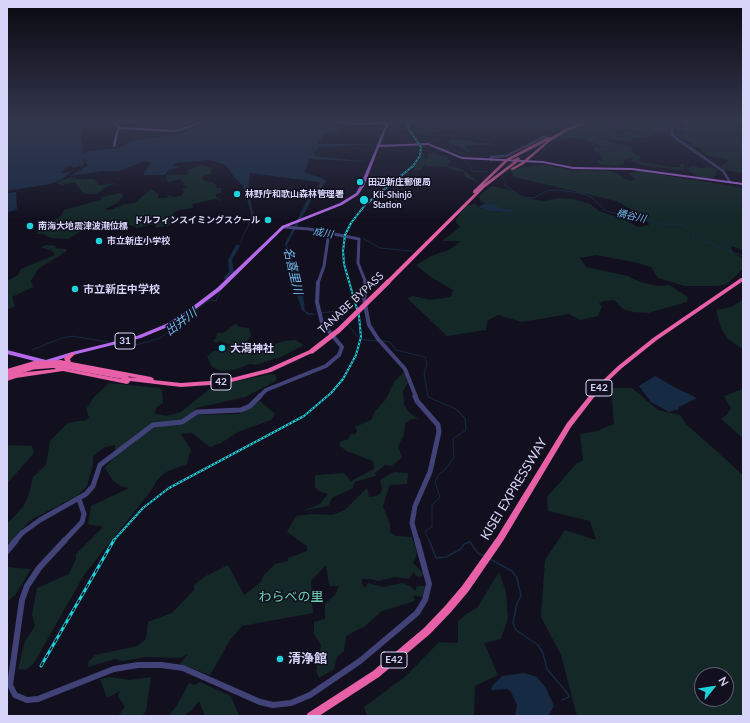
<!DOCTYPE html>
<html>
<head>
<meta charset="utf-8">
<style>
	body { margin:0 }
	#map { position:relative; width:750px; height:723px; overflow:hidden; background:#12101f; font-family:Lato,sans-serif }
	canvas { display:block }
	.frame { position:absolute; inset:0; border:8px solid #d7d4f9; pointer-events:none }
	.north { position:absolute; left:694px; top:667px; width:40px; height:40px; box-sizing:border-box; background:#12101f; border:1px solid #615e76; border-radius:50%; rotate:60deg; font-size:11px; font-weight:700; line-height:16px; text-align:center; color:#d7d4f9 }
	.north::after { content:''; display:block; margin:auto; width:14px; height:18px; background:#1fd1da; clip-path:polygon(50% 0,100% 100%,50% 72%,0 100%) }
</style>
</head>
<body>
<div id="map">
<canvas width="750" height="723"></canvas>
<div class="frame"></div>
<div class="north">N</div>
</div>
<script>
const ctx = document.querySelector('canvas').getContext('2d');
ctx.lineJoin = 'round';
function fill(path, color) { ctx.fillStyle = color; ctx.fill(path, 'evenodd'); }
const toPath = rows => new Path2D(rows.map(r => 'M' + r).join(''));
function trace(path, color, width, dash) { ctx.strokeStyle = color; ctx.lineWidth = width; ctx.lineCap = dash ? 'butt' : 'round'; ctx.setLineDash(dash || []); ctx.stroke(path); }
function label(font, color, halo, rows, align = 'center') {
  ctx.font = font + ' Lato,"Noto Sans JP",sans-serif'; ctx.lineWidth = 3; ctx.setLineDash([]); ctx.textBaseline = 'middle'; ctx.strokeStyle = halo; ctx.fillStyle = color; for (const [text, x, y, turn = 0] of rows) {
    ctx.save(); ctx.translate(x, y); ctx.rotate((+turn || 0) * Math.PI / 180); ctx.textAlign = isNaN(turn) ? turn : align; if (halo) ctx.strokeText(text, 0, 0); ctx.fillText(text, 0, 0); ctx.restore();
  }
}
fill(toPath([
	[444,121,467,121,458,125,453,129,431,132,431,136,415,135,410,129,414,128,420,131,441,128,450,122],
	[628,121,643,124,639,121,657,121,663,123,668,128,665,133,654,133,651,136,640,138,633,138,629,142,597,137,632,148,633,153,641,156,639,161,641,162,672,167,680,167,679,164,684,164,685,168,688,168,693,165,700,168,712,167,718,170,714,178,701,178,690,172,688,169,685,168,684,171,642,165,631,161,633,158,631,158,625,159,623,165,601,165,596,161,603,160,601,154,594,151,594,147,604,147,602,146,590,142,584,139,576,137,562,140,557,137,577,126,592,125,607,127,610,131,616,132,617,136,619,137,626,131,641,133,614,125],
	[684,121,717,121,738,127,736,129,737,134,743,136,743,173,724,170,720,167,729,160,706,155,700,148,690,145,693,143,680,138,676,133,687,132,678,129,685,127,681,124],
	[452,139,473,141,476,143,490,143,494,145,467,145,465,146,470,152,466,152,463,148,450,144,448,141],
	[422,153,424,158,429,159,427,154,432,153,447,157,452,162,446,165,462,169,478,182,465,177,464,172,452,170,447,167,429,166,426,166,425,164,421,170,414,172,414,167,422,158],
	[542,164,570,170,612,171,630,181,635,180,629,173,639,171,743,188,743,250,731,246,733,253,743,258,743,269,727,284,717,286,684,286,658,278,651,267,634,262,596,255,580,258,586,267,628,276,640,282,658,286,669,285,688,297,687,302,648,313,633,312,623,309,614,300,604,301,599,303,602,307,598,316,580,320,569,314,522,322,498,315,487,321,486,330,447,336,407,298,413,296,430,300,451,297,453,290,429,276,416,265,431,256,449,250,461,241,442,241,460,227,455,221,466,206,475,204,479,208,488,211,511,212,512,210,501,208,493,204,481,202,479,196,492,186,513,191,520,196,536,200,544,201,559,198,573,199,590,204,599,211,626,220,637,227,649,225,644,216,616,201,514,177,510,170],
	[202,165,213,168,211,170,211,173,204,176,202,180,212,182,217,186,216,188,221,188,221,193,216,194,216,197,221,200,217,202,219,200,215,199,192,204,193,208,178,210,173,214,178,218,175,223,167,226,156,228,155,224,136,228,135,226,128,225,122,226,112,222,100,221,96,222,95,228,83,230,68,239,51,238,42,234,36,234,39,230,61,216,64,210,100,200,103,198,101,197,121,193,124,195,117,203,105,209,110,210,125,204,135,203,151,189,158,194,158,198,166,198,169,196,166,194,174,197,181,196,184,192,182,189,189,186,182,186,185,184,180,179,168,182,166,179,167,175,175,174,187,175,189,173,186,171],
	[70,177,77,179,93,179,99,182,97,184,99,185,117,183,104,188,97,194,88,194,82,192,75,182,62,185,56,183],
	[47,245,56,246,55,248,66,249,67,251,38,269,31,281,33,287,12,297,15,306,7,310,7,281,18,275,21,269,55,255,52,251,40,247],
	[743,300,743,349,728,339,721,328,716,310,731,307],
	[235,324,240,327,249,328,251,335,245,346,249,353,285,341,295,340,304,345,281,357,256,365,250,364,234,370,222,371,212,367,207,356,214,351,226,352,229,344,220,341,216,343,213,340,216,338,217,333,223,333],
	[404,372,408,383,403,391,404,405,410,413,418,419,412,419,405,423,404,435,398,446,402,458,391,466,385,465,375,473,376,476,354,482,353,488,332,498,328,506,302,511,320,504,328,494,319,491,315,487,315,475,344,473,351,481,374,469,373,461,346,451,339,445,341,441,348,439,351,434,356,434,357,430,355,427,371,420,375,411,386,399,394,382],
	[269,374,276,375,276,381,245,397,196,408,194,414,199,415,240,414,260,401,275,414,271,420,238,432,221,443,210,447,192,433,181,434,191,450,187,464,166,472,158,479,150,492,84,575,34,663,26,670,18,669,25,641,35,626,32,614,37,588,69,574,76,559,76,554,103,527,88,524,91,506,129,488,120,486,112,480,105,467,115,457,115,445,105,447,93,456,93,465,87,486,78,495,31,520,7,545,7,524,23,507,29,494,33,477,46,465,50,441,68,423,86,420,89,417,86,409,94,397,109,383,159,388,162,390,163,403,157,407,154,413,166,416,181,412,212,387],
	[611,388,632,388,658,410,680,415,686,424,743,475,743,716,577,716,561,655,541,617,545,560,565,530,596,540,590,521,548,511,547,497,576,464,583,460,580,434,597,431,614,424],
	[702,675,726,675,726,699,702,699],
	[743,389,743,438,721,419,727,415,731,408,724,396],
	[7,445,32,446,34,453,7,484],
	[394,472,408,473,407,484,390,485,386,496,383,507,390,523,390,532,396,536,412,537,417,553,413,563,424,574,420,577,416,576,414,572,409,579,395,577,378,581,371,579,362,579,362,584,365,588,368,583,383,587,402,583,410,586,415,591,417,586,424,586,425,589,422,597,413,595,415,601,382,611,365,626,346,636,344,651,337,657,334,669,319,678,316,671,321,645,314,634,314,622,325,619,325,604,335,595,339,586,329,586,326,565,311,581,313,613,242,626,230,640,210,675,180,664,188,654,180,658,145,657,123,661,115,659,88,667,88,662,95,655,137,646,146,639,148,622,172,613,194,590,194,585,204,577,228,565,244,595,261,582,264,575,275,564,288,561,288,558,307,551,307,546,287,532,296,516,312,514,333,515,345,510,367,488,369,497,376,496,381,493,382,489,380,480],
	[7,567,31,569,16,594,7,602],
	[499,572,506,592,508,618,501,639,484,643,498,675,475,686,474,716,367,716,364,707,406,676,439,642,458,643,458,622,466,614,477,608],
	[110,677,130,680,151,677,146,711,142,716,118,716,125,707,118,696,120,691,107,698,100,679],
	[200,682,231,696,239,716,205,716,199,701,192,710,183,716,169,716,177,705,189,683,194,685]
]), '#142827');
fill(toPath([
	[7,121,75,121,83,131,81,134,83,154,85,152,117,148,130,142,128,141,184,133,196,127,213,121,303,121,343,126,354,125,344,127,344,128,341,129,342,132,324,133,318,144,377,144,319,147,314,154,315,156,370,162,310,159,304,172,324,179,326,181,317,194,319,195,312,199,287,245,295,266,296,288,303,294,305,311,309,313,318,314,308,315,302,310,294,286,292,263,285,244,309,196,320,184,318,182,250,173,248,189,253,213,252,219,235,253,251,218,251,212,243,186,234,177,226,165,209,160,176,163,173,166,180,167,167,171,166,174,163,175,143,175,151,163,145,161,120,171,103,171,70,176,88,166,84,159,82,160,84,161,84,165,73,168,72,165,64,169,61,173,71,172,61,180,50,184,7,191],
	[16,192,17,209,7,213,7,193],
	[486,203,493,204,501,208,513,210,511,212,488,211,478,207],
	[655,376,676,388,697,398,679,407,679,409,669,412,651,402,639,386],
	[524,673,537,677,546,688,554,706,548,716,515,716,517,705,511,692,507,689,491,690,492,686,502,676]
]), '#162a43');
trace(toPath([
	[582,126,593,124,594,122,608,123,627,121],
	[453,136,499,125,556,129,569,124],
	[429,143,440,139],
	[443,149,462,153,464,161,471,167,472,171,488,172],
	[502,176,506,183,505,186,524,197,534,198,546,191,557,190,581,193,591,197,606,211,667,225,678,224,694,230,693,237,743,256],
	[362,238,380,248,412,251],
	[321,313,336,311,344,321],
	[348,325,357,336,364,340,378,341],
	[383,341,390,342,396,350,425,357,427,364,424,373,428,397,456,409,465,418,466,430,453,439,454,458,443,472,439,474,435,482,440,497,432,505,432,527,425,531,429,541],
	[119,345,136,345,160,338,207,302,211,300,216,301,220,291],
	[32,350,62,338,72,336,108,342]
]), '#162a43', 1);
trace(toPath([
	[429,540,436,558,446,557,461,549,464,544,470,542,478,553,484,556],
	[490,559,512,571,517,578,521,596,517,603,513,623,516,630,538,645,543,653,547,669,568,694,569,697,562,700]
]), '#162a43', 1.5);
fill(toPath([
	[377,144,391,144,393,145,391,146,376,146,375,145,377,144],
	[236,245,238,245,240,246,232,260,234,272,228,279,224,279,224,277,229,272,228,260,236,245]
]), '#162a43');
trace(toPath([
	[662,121,672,126,672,134,677,139,723,171,730,182],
	[491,160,491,157,506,156,544,137,548,138]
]), '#414278', 2.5);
trace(toPath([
	[283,227,309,229,359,239,358,263,366,283],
	[318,283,324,266,329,232]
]), '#414278', 3);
trace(toPath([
	[365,282,367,286,364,299,369,325,378,339,405,369,416,397],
	[259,397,266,390,326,366,339,355,342,347,322,323,317,302,318,282]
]), '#414278', 4);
trace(toPath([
	[415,396,417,401,438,425,439,432,430,472,415,506,412,523,417,541],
	[15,541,22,533,40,520,86,494,93,486,100,465,153,425,182,422,197,412,241,410,250,406,260,396],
	[64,541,82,522,84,514,79,499]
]), '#414278', 5);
trace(toPath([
	[65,540,39,568,27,586,22,600,10,685,15,695,27,700,38,699,114,669,138,665,161,665,183,668,260,702,273,705,291,703,310,695,360,661,417,613,425,600,429,584,417,540],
	[7,551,16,540]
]), '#414278', 6);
fill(toPath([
	[115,121,117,121,117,124,121,127,176,130,205,121,208,121,176,132,120,129,119,129,115,146,114,147,113,146,117,129,118,128,115,124,115,121],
	[308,121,357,123,389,122,390,121,392,121,386,129,380,145,428,143,462,157,543,161,573,167,632,168,743,183,743,185,632,170,573,169,543,163,462,159,428,145,379,147,364,186,358,195,342,205,284,228,221,290,184,318,170,326,141,338,73,355,46,364,7,354,7,350,46,360,72,352,137,336,166,324,180,316,217,288,282,226,340,203,356,193,360,186,384,129,387,124,357,125,309,122,308,121]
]), '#b46aea');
fill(toPath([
	[589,121,592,121,569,130,549,142,524,164,513,170,510,169,522,162,547,141,508,161,483,185,516,160,519,161,484,188,400,273,396,273,396,271,475,193,473,193,473,191,506,159,548,137,550,137,550,138,567,128,589,121],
	[741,278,743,278,743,281,657,340,622,368,602,387,571,427,503,541,468,592,451,612,430,634,379,677,319,716,306,716,308,713,373,671,424,628,445,606,462,586,497,537,567,423,598,385,618,366,653,338,741,278],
	[312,349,315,351,314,352,271,372,224,384,181,387,130,381,129,383,127,384,63,371,16,378,7,381,7,377,17,373,56,369,50,366,50,364,34,365,7,373,7,369,34,361,61,360,65,361,64,358,65,357,72,352,75,354,70,359,71,362,151,377,153,378,154,379,153,380,181,383,224,380,267,369,312,349],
	[55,364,61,364,137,378,125,377,123,378,122,379,68,369,55,364]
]), '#e860a8');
const railFar1 = toPath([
	[113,541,143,508,169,488,304,416,331,393,343,379,356,355,361,337,359,316,344,264,343,251,345,235,351,223,365,205,413,166,420,156,421,147,408,128,409,121]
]);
const rail = toPath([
	[41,666,114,540]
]);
trace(railFar1, '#1fd1da', 2);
trace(rail, '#1fd1da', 3);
trace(railFar1, '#12101f', 1, [2]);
trace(rail, '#12101f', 1.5, [4.5]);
trace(toPath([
	[515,161,518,159]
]), '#e860a8', 3.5);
trace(toPath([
	[387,283,398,272]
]), '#e860a8', 4);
trace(toPath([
	[312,351,339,330,388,282],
	[7,375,33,367,59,365,126,377]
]), '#e860a8', 5);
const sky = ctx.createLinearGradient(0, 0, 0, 222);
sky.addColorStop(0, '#0a0911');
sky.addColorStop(0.55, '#33374d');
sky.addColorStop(1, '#33374d00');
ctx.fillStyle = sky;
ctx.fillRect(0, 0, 750, 222);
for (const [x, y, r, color] of [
	[360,182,4,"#1fd1da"],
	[237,194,4,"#1fd1da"],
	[364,200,5,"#1fd1da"],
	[268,220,4,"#1fd1da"],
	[30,226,4,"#1fd1da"],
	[99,241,4,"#1fd1da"],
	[75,289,4,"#1fd1da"],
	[222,348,4,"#1fd1da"],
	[280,659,4,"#1fd1da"]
]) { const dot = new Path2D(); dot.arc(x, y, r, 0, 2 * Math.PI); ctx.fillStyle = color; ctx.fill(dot); trace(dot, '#12101f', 1.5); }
label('bold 9px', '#d7d4f9', '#12101f', [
	["田辺新庄郵便局",368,182],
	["林野庁和歌山森林管理署",245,194],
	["Kii-Shinjō",373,195],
	["Station",373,205],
	["ドルフィンスイミングスクール",260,220,"right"],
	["南海大地震津波潮位標",38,226],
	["市立新庄小学校",107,241]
], 'left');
label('italic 10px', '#70b8eb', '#12101f', [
	["橋谷川",631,216,13],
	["成川",323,233,9]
]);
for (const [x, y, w] of [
	[125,341,20],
	[221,382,20],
	[599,388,26],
	[394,660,26]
]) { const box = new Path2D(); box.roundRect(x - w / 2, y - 8, w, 16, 3); ctx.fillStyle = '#12101f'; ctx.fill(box); trace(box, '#d7d4f9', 1); }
label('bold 10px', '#d7d4f9', null, [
	["31",125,341],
	["42",221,382],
	["E42",599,388],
	["E42",394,660]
]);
label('bold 11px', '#d7d4f9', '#12101f', [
	["市立新庄中学校",83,289],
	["大潟神社",230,348]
], 'left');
label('11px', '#d7d4f9', '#12101f', [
	["TANABE BYPASS",351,303,-43]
]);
label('italic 12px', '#70b8eb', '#12101f', [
	["名喜里川",293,271,77],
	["出井川",181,322,-37]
]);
label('13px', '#d7d4f9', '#12101f', [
	["KISEI EXPRESSWAY",514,489,-59]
]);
label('13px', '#6bcfb1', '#12101f', [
	["わらべの里",291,597]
]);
label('bold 13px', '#d7d4f9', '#12101f', [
	["清浄館",288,659]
], 'left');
</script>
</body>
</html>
